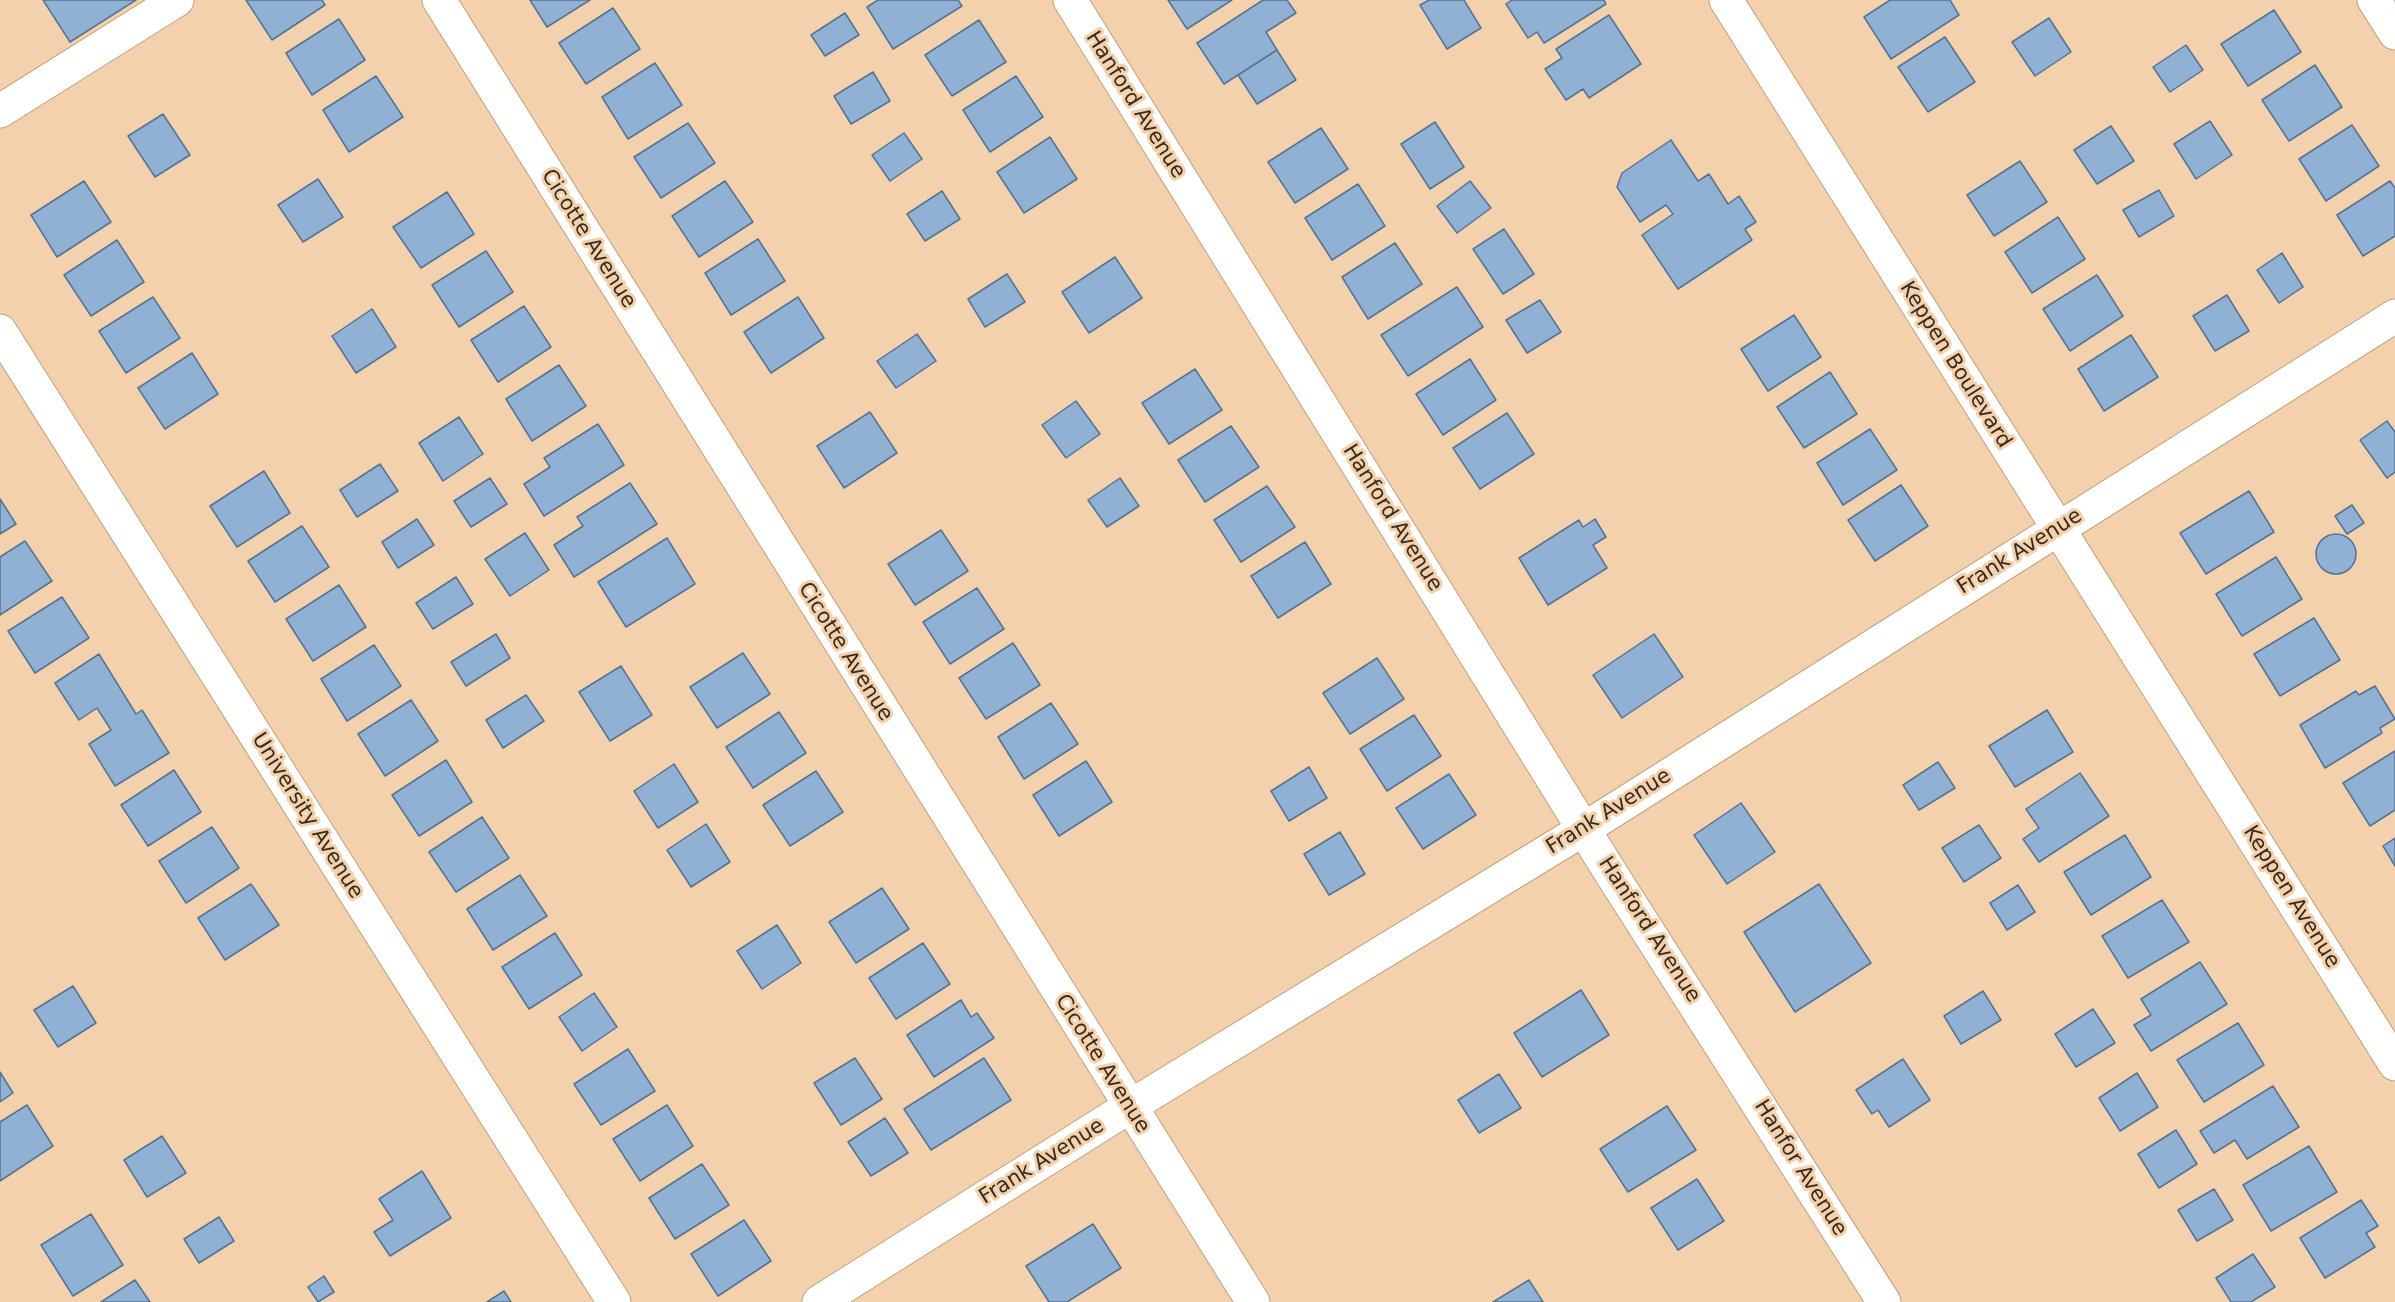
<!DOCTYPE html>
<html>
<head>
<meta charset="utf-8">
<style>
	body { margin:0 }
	canvas { display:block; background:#f3d1ac }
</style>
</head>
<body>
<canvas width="2395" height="1302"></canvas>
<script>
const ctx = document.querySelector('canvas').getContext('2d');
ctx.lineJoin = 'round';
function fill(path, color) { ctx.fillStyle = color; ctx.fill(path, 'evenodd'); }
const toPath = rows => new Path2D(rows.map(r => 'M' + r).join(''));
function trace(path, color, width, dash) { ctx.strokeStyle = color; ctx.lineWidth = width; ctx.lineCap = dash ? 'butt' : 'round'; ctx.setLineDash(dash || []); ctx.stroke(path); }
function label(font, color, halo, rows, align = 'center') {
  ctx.font = font + ' "DejaVu Sans",sans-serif'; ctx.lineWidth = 6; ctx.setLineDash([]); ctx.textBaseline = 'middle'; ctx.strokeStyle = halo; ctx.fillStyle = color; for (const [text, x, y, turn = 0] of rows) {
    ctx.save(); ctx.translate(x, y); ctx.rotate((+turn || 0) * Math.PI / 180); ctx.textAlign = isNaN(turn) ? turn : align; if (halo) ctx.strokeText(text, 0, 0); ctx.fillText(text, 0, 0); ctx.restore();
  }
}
const building = toPath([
	[43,0,136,0,70,42,43,0],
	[246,0,322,0,325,5,272,40,246,0],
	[530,0,590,0,547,27,530,0],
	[878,0,958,0,962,6,893,49,867,7,878,0],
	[1168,0,1232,0,1187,29,1168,0],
	[1263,0,1287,0,1296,13,1266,32,1277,50,1224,84,1197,43,1263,0],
	[1429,0,1464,0,1481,28,1447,49,1420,5,1429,0],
	[1512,0,1604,0,1606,4,1544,43,1537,32,1528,38,1506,4,1512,0],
	[1890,0,1950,0,1959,15,1891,59,1864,17,1890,0],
	[613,8,640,49,586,84,559,43,613,8],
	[2274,10,2301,52,2248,86,2221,44,2274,10],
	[845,13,859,35,825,56,811,35,845,13],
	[1609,15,1641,64,1589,98,1583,89,1566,100,1545,69,1562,58,1556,49,1609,15],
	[2049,18,2071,52,2035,76,2012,42,2049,18],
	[339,19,365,60,312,95,286,53,339,19],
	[979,20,1006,62,952,96,925,55,979,20],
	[1945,37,1975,82,1928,112,1898,67,1945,37],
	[2186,45,2203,70,2170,92,2153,67,2186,45],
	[1277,50,1296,80,1257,104,1238,75,1277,50],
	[655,63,682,105,628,139,602,97,655,63],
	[2315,65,2342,107,2289,141,2262,100,2315,65],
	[873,72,890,101,851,124,834,96,873,72],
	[376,76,403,117,349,152,323,110,376,76],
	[1016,76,1043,117,990,152,963,110,1016,76],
	[163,114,190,155,155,177,128,136,163,114],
	[2210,121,2232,155,2196,179,2174,144,2210,121],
	[1435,122,1464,167,1430,189,1401,144,1435,122],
	[688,123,715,163,661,198,634,157,688,123],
	[2352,125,2379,166,2326,201,2299,159,2352,125],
	[2111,126,2134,161,2097,184,2074,150,2111,126],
	[1321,128,1348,169,1295,203,1268,162,1321,128],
	[904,133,922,159,890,181,872,155,904,133],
	[1050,137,1077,179,1024,213,997,172,1050,137],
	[1671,140,1698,181,1709,174,1728,204,1739,196,1756,222,1745,229,1752,240,1678,289,1642,235,1673,214,1666,205,1640,222,1617,187,1622,173,1671,140],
	[2020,161,2047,202,1994,236,1967,195,2020,161],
	[318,179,343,217,303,242,278,205,318,179],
	[84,181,111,222,57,257,31,215,84,181],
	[725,181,753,222,699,257,672,216,725,181],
	[1470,181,1491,208,1457,233,1437,206,1470,181],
	[2390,181,2395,188,2395,236,2363,256,2337,215,2390,181],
	[1358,184,1385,226,1332,260,1305,218,1358,184],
	[2159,190,2174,216,2139,237,2123,210,2159,190],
	[942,191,960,219,925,241,907,214,942,191],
	[447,192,474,234,421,268,393,227,447,192],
	[2058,217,2085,259,2032,293,2005,252,2058,217],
	[1504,229,1534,274,1503,294,1473,249,1504,229],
	[758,239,785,281,731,315,705,273,758,239],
	[117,240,144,282,91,316,64,275,117,240],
	[1395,243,1422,284,1368,319,1342,277,1395,243],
	[486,251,513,292,459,327,432,285,486,251],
	[2282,253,2303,287,2279,303,2257,270,2282,253],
	[1115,257,1142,298,1089,333,1062,292,1115,257],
	[1007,274,1025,302,985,327,968,299,1007,274],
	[2097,275,2123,316,2070,351,2043,309,2097,275],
	[1457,287,1483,327,1408,376,1381,335,1457,287],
	[2227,295,2249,331,2215,351,2193,316,2227,295],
	[153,297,180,338,126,373,99,331,153,297],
	[798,297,824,338,771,373,744,332,798,297],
	[1540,300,1561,332,1527,353,1506,320,1540,300],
	[524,306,551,347,498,382,471,340,524,306],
	[372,309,396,347,356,373,332,336,372,309],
	[1794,315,1821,357,1768,391,1741,349,1794,315],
	[917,334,936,361,896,388,877,361,917,334],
	[2131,335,2158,377,2104,411,2078,369,2131,335],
	[192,353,218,394,165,429,138,388,192,353],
	[1470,359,1496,400,1443,435,1416,394,1470,359],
	[559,365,586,406,532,441,506,399,559,365],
	[1195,369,1222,410,1169,444,1142,403,1195,369],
	[1830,372,1857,414,1804,448,1777,407,1830,372],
	[1076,401,1100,434,1066,458,1042,425,1076,401],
	[870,412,897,453,844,488,817,446,870,412],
	[1507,413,1534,454,1480,489,1453,448,1507,413],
	[459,417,483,454,443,481,419,443,459,417],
	[2387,421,2395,432,2395,472,2387,478,2360,440,2387,421],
	[598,424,624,465,544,516,524,484,550,467,544,458,598,424],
	[1231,426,1259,467,1205,502,1178,460,1231,426],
	[1870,429,1897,470,1843,505,1817,463,1870,429],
	[380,464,398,491,357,517,340,490,380,464],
	[264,471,290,513,237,547,210,506,264,471],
	[490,478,507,504,471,527,454,501,490,478],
	[1120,478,1139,506,1107,527,1088,500,1120,478],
	[630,483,657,524,574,577,554,545,583,526,577,517,630,483],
	[1901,485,1928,526,1875,561,1848,520,1901,485],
	[1267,486,1295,527,1241,562,1214,520,1267,486],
	[2249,491,2274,532,2206,574,2180,533,2249,491],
	[0,499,16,524,0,534,0,499],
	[2352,505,2364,523,2347,534,2335,516,2352,505],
	[417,519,434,545,398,568,382,542,417,519],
	[1595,519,1606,537,1593,545,1607,568,1548,605,1519,558,1579,520,1583,527,1595,519],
	[302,526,329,567,275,602,248,561,302,526],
	[941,530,968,571,915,605,888,564,941,530],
	[525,533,549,570,510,596,485,559,525,533],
	'2316 554a20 20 0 1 1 40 0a20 20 0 1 1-40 0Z',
	[667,538,695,584,626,627,598,582,667,538],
	[25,541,52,581,0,615,0,557,25,541],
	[1305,542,1331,584,1278,618,1251,576,1305,542],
	[2276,557,2302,599,2242,636,2216,594,2276,557],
	[456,577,473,604,433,629,416,603,456,577],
	[339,585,366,627,313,661,286,619,339,585],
	[977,588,1004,629,950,664,923,622,977,588],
	[62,597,89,638,35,673,8,631,62,597],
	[2314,618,2340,660,2280,696,2254,654,2314,618],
	[496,634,510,658,466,686,451,662,496,634],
	[1654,634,1683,677,1622,718,1593,675,1654,634],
	[1013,643,1040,685,986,719,959,678,1013,643],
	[374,645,401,686,347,721,321,679,374,645],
	[743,653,770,694,717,728,690,687,743,653],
	[99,654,136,714,142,710,169,753,115,786,89,744,111,730,97,708,79,720,55,683,99,654],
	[1377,658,1404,699,1350,734,1323,693,1377,658],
	[621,666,652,715,610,741,579,692,621,666],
	[2375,686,2395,719,2380,728,2382,733,2325,768,2300,725,2356,691,2359,695,2375,686],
	[526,695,544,721,503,748,486,720,526,695],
	[411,700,438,741,385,776,358,734,411,700],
	[1051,703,1078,744,1024,779,998,737,1051,703],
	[2047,710,2073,752,2015,787,1989,746,2047,710],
	[779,712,806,753,753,788,726,747,779,712],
	[1414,715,1441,756,1387,791,1360,749,1414,715],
	[2395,751,2395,810,2370,826,2343,783,2395,751],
	[446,760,472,802,419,836,392,795,446,760],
	[1086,761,1112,802,1059,836,1033,795,1086,761],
	[1938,762,1955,788,1919,810,1903,785,1938,762],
	[674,764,698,802,658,828,634,791,674,764],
	[1309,767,1327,798,1289,821,1271,791,1309,767],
	[174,770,201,812,148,846,121,805,174,770],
	[816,771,843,812,790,846,763,805,816,771],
	[2080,773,2109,816,2039,862,2023,839,2039,828,2026,809,2080,773],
	[1449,774,1476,815,1423,849,1396,808,1449,774],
	[1741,803,1775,852,1727,884,1694,835,1741,803],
	[482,817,509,858,456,892,429,852,482,817],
	[706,824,730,862,691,887,667,850,706,824],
	[1979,825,2001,858,1964,882,1942,848,1979,825],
	[212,827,239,868,186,903,159,861,212,827],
	[1340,832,1365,874,1329,895,1304,854,1340,832],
	[2125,835,2151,877,2091,915,2064,872,2125,835],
	[2395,838,2395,866,2383,846,2395,838],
	[520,875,547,916,493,950,467,909,520,875],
	[251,884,279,925,225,960,198,918,251,884],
	[1819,884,1871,963,1795,1012,1744,932,1819,884],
	[2018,885,2035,912,2007,930,1990,903,2018,885],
	[882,888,909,929,856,963,829,922,882,888],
	[2162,900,2189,942,2128,978,2102,936,2162,900],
	[777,925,801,963,762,989,737,951,777,925],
	[555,933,582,975,529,1009,502,967,555,933],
	[923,943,950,984,896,1019,869,978,923,943],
	[2200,962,2227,1004,2151,1051,2134,1025,2151,1015,2141,999,2200,962],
	[73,986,96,1023,58,1047,34,1010,73,986],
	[1581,990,1609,1035,1542,1077,1514,1033,1581,990],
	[1983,991,2001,1020,1961,1044,1944,1016,1983,991],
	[594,993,617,1027,582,1051,559,1017,594,993],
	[961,1000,971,1017,977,1013,994,1038,934,1077,907,1035,961,1000],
	[2093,1009,2115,1043,2076,1067,2055,1034,2093,1009],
	[2238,1023,2264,1065,2204,1102,2177,1060,2238,1023],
	[628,1049,655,1091,601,1125,574,1084,628,1049],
	[855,1058,882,1099,841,1125,814,1083,855,1058],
	[984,1058,1011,1100,931,1150,904,1109,984,1058],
	[1903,1059,1930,1100,1889,1127,1878,1110,1872,1114,1856,1090,1903,1059],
	[0,1072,13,1093,0,1102,0,1072],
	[2137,1073,2158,1107,2120,1131,2099,1098,2137,1073],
	[1499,1074,1521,1108,1479,1133,1458,1100,1499,1074],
	[2273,1086,2299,1127,2247,1159,2235,1140,2214,1153,2200,1131,2273,1086],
	[27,1105,53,1146,0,1181,0,1122,27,1105],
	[667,1105,693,1146,640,1181,613,1139,667,1105],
	[1667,1106,1696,1150,1628,1192,1600,1149,1667,1106],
	[885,1118,908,1153,871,1176,848,1142,885,1118],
	[2176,1130,2197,1164,2159,1188,2138,1154,2176,1130],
	[162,1136,186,1173,147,1197,124,1160,162,1136],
	[2309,1146,2337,1192,2271,1231,2243,1185,2309,1146],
	[702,1164,729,1205,675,1239,649,1198,702,1164],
	[422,1171,451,1218,390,1256,374,1232,393,1220,379,1199,422,1171],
	[1697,1179,1724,1221,1678,1250,1651,1208,1697,1179],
	[2214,1189,2233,1220,2197,1241,2178,1210,2214,1189],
	[2361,1200,2378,1226,2366,1233,2375,1247,2325,1278,2300,1238,2361,1200],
	[91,1214,123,1265,73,1296,41,1245,91,1214],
	[219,1217,234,1241,199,1263,184,1239,219,1217],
	[744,1220,771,1261,718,1296,691,1254,744,1220],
	[1093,1224,1121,1268,1067,1302,1049,1302,1026,1266,1093,1224],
	[2253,1254,2275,1287,2251,1302,2231,1302,2216,1278,2253,1254],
	[324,1276,334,1292,318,1302,308,1287,324,1276],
	[135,1280,150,1302,101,1302,135,1280],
	[1529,1280,1543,1302,1493,1302,1529,1280],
	[504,1291,511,1302,487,1302,504,1291]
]);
fill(building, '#90b1d4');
trace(building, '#547393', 1.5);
const minor = toPath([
	[439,0,1253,1302],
	[1070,0,1607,867,1884,1302],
	[1726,0,2395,1064],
	[2374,0,2395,33],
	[0,111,177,0],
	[0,331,614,1302],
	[819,1302,1129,1107,1584,829,2395,316]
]);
trace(minor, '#c1a17d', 35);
trace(minor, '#fff', 33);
label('21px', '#382b1d', '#f3d1ac', [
	["Hanford Avenue",1135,105,58],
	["Cicotte Avenue",588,239,58],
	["Keppen Boulevard",1955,365,58],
	["Hanford Avenue",1392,518,58],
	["Frank Avenue",2020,552,-32],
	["Cicotte Avenue",845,652,58],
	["Frank Avenue",1609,812,-32],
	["University Avenue",307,816,58],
	["Keppen Avenue",2291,897,58],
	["Hanford Avenue",1649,930,57],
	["Cicotte Avenue",1102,1064,58],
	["Frank Avenue",1042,1162,-32],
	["Hanfor Avenue",1800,1168,58]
]);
</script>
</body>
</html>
